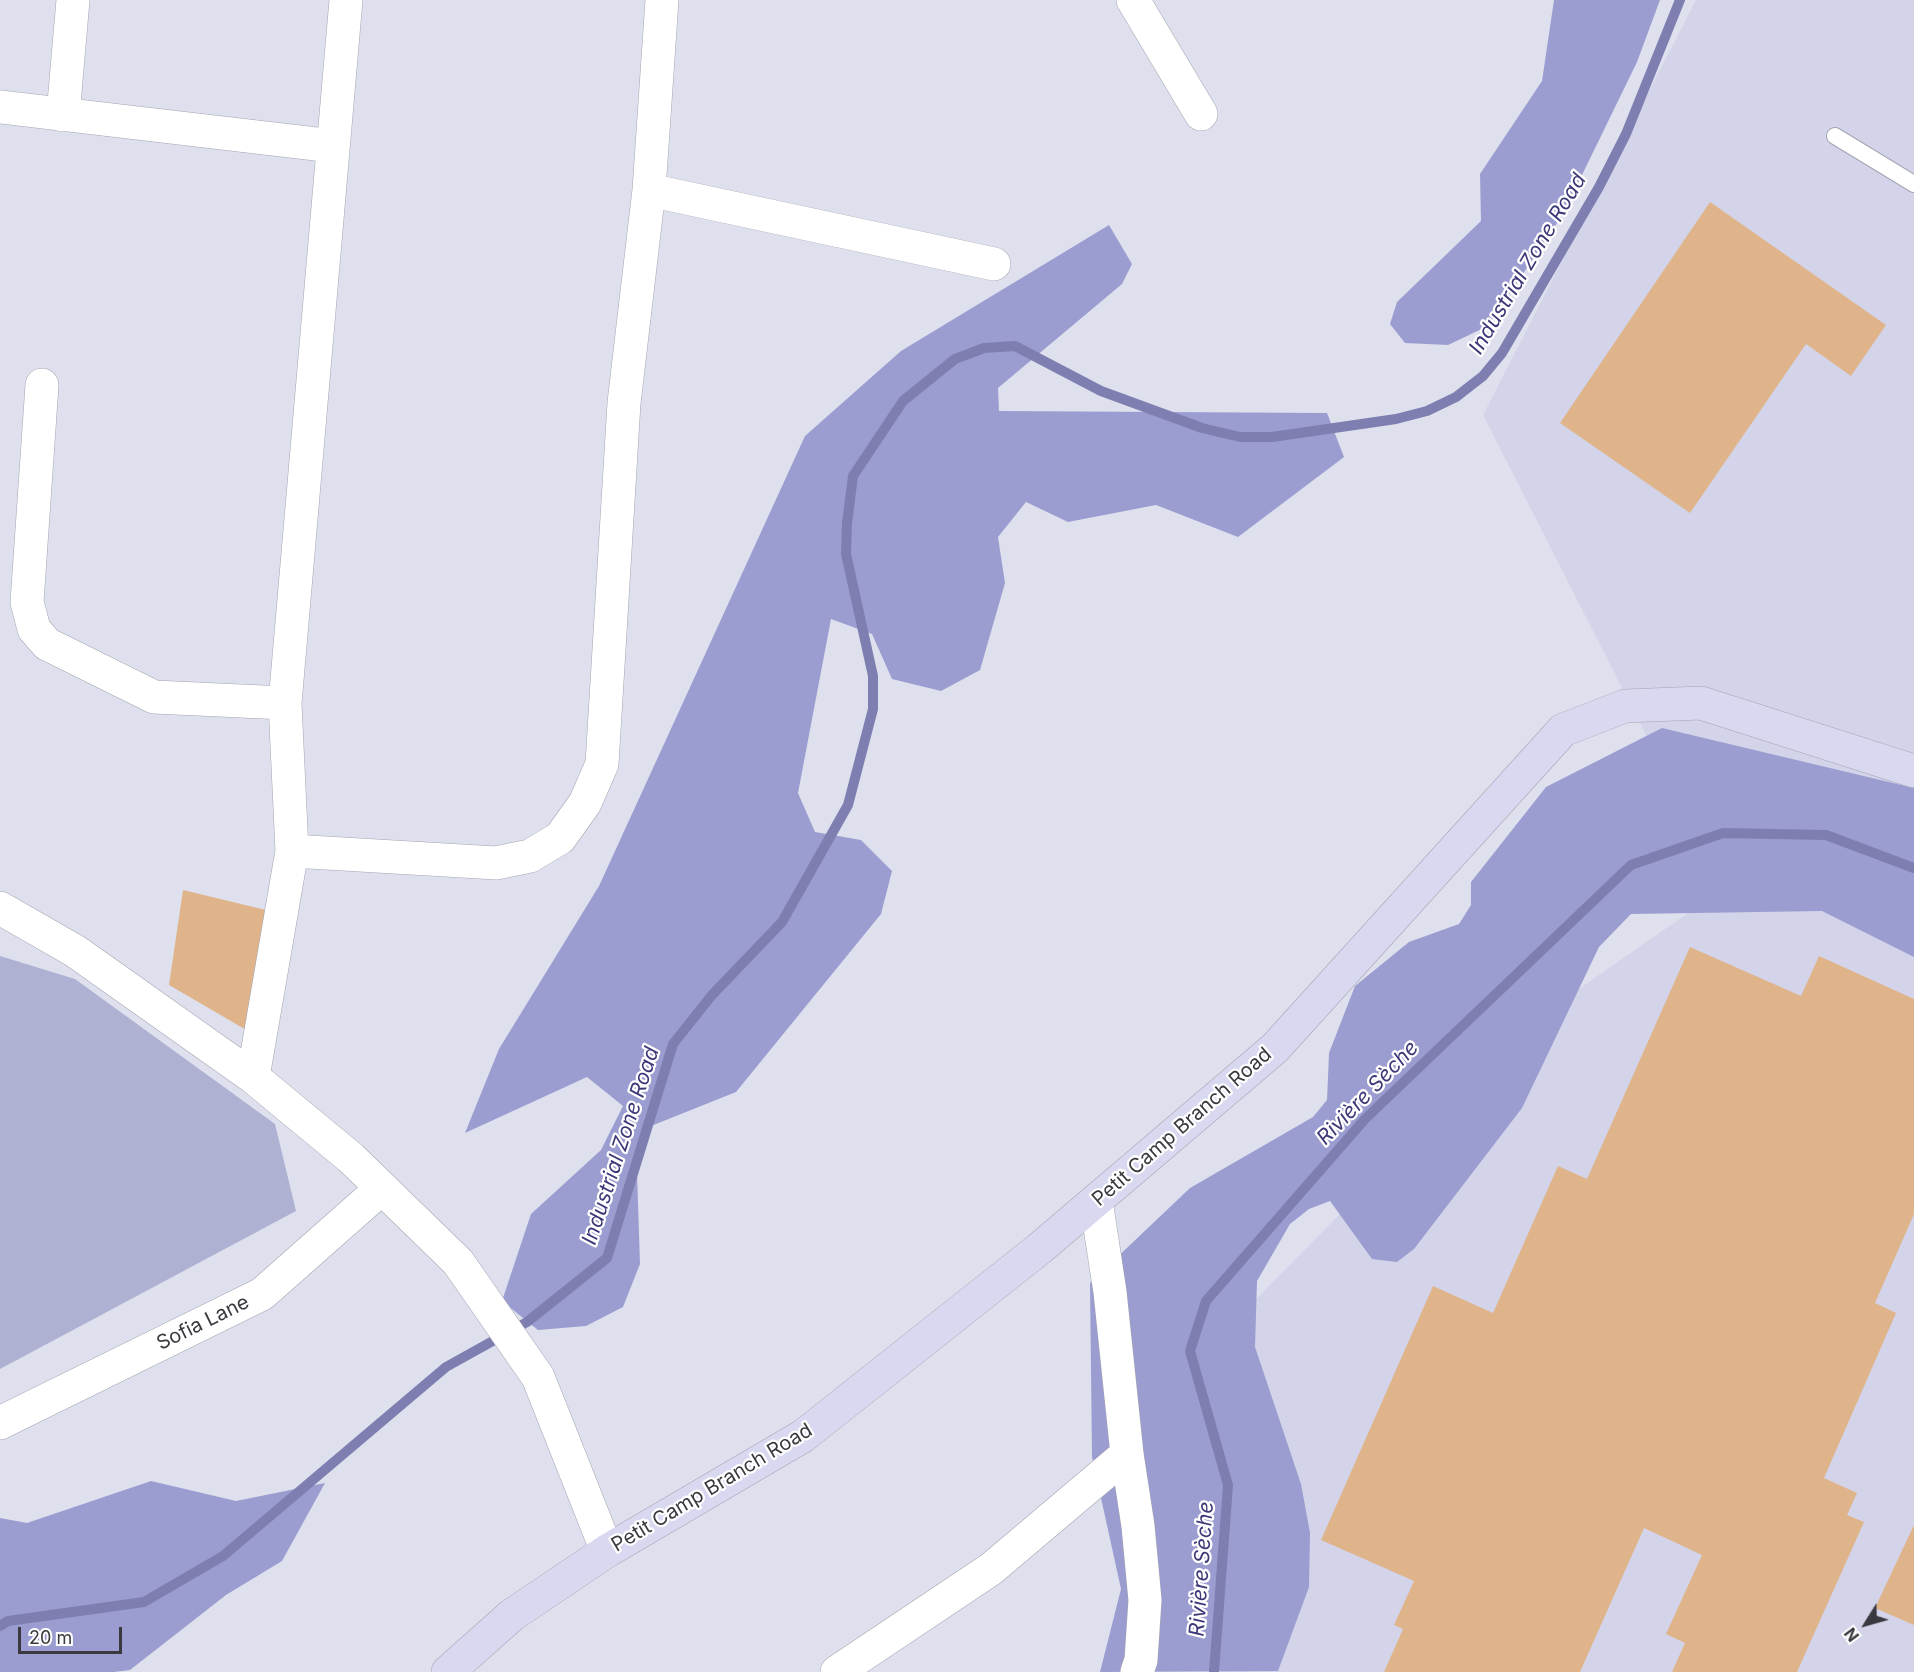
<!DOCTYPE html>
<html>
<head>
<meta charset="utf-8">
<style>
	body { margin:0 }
	#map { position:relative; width:1914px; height:1672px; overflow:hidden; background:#dfe0ee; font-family:Inter,sans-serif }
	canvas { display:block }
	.north { position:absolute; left:1836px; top:1594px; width:60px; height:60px; -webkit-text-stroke:4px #fff; paint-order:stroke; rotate:233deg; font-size:16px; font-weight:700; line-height:24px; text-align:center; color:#39393f }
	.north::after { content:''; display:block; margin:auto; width:21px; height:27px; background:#39393f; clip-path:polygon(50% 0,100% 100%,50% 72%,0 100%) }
	.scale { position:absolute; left:18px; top:1627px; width:104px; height:27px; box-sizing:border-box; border:3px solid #39393f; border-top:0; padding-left:8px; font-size:18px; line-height:21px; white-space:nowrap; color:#39393f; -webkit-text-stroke:4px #fff; paint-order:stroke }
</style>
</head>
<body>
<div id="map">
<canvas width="1914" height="1672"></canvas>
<div class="north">N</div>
<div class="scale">20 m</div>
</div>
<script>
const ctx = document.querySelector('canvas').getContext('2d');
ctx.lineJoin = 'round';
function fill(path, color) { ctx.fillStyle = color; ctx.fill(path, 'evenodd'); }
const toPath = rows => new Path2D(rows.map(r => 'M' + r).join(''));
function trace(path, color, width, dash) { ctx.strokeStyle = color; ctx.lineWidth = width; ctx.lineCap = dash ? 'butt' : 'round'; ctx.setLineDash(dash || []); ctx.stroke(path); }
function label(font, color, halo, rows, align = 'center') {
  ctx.font = font + ' Inter,sans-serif'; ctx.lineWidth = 4.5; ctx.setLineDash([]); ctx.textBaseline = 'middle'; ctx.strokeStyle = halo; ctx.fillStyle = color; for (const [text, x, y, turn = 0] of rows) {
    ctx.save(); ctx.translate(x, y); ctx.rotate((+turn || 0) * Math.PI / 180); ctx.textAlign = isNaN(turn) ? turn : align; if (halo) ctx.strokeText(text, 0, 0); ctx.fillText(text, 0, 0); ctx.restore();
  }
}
fill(toPath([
	[1696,0,1914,0,1914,1672,1220,1672,1205,1351,1524,1027,1724,888,1483,415]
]), '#d3d4e9');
fill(toPath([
	[0,956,75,979,275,1124,296,1211,0,1369]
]), '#afb1d2');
fill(toPath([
	[1554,0,1660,0,1637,62,1563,214,1488,326,1448,345,1405,343,1390,324,1397,302,1481,221,1480,174,1542,81],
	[1109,225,1132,264,1122,284,998,388,999,411,1327,413,1344,457,1238,537,1156,505,1068,522,1026,502,998,537,1005,583,980,670,941,691,892,679,872,634,831,619,798,793,815,832,861,840,892,871,881,914,736,1092,651,1126,637,1172,640,1264,623,1307,586,1326,538,1330,502,1301,531,1214,601,1150,623,1106,587,1077,465,1133,499,1049,599,886,805,436,901,351],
	[1662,728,1914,788,1914,957,1822,911,1631,914,1599,947,1522,1108,1414,1249,1397,1262,1372,1259,1330,1201,1309,1209,1290,1224,1257,1281,1255,1347,1301,1484,1310,1533,1309,1587,1278,1671,1100,1672,1121,1589,1092,1457,1090,1283,1190,1188,1313,1117,1327,1100,1329,1053,1355,986,1409,942,1459,924,1471,905,1471,882,1546,787],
	[151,1481,236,1501,325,1483,282,1561,226,1595,130,1670,114,1672,0,1672,0,1518,27,1523]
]), '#9b9dd0');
trace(toPath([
	[0,1626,8,1621,144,1602,223,1556,446,1367,527,1322,607,1258,673,1044,712,995,782,922,848,805,873,709,873,676,846,554,847,523,853,476,903,401,955,359,984,348,1015,346,1101,391,1202,428,1240,437,1272,437,1396,419,1427,411,1456,397,1483,376,1502,353,1599,187,1626,134,1680,0],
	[1214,1672,1228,1485,1190,1351,1206,1301,1365,1119,1631,865,1723,833,1826,835,1914,868]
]), '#7e7fb0', 10);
fill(toPath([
	[1710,202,1886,325,1851,376,1806,344,1690,513,1560,423],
	[183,890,266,910,248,1031,169,985],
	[1690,947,1801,996,1819,956,1914,999,1914,1214,1875,1303,1896,1313,1824,1478,1857,1493,1847,1515,1864,1522,1797,1672,1672,1672,1685,1643,1666,1634,1702,1555,1644,1528,1580,1672,1384,1672,1403,1629,1394,1625,1414,1581,1321,1540,1433,1286,1493,1313,1558,1166,1587,1179],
	[1914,1525,1914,1625,1875,1608]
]), '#dfb48b');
const lane = toPath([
	[1835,136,1914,184]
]);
const street = toPath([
	[1133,0,1201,114],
	[0,107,333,146],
	[63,115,73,0],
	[649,190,994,264],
	[42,385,27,602,34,629,47,644,154,697,285,703],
	[292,851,496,863,530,856,560,838,585,803,602,764,624,403,649,190,662,0],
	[0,908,75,951,253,1077,351,1158,458,1262,538,1377,607,1551],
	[253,1077,292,851,285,703,346,0],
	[1096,1201,1110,1292,1127,1454,1138,1526,1145,1600,1141,1660,1137,1672],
	[0,1423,262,1294,382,1188],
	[837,1672,991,1569,1127,1454]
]);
const secondary = toPath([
	[448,1672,512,1615,607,1551,803,1436,1039,1249,1275,1048,1563,730,1625,706,1701,703,1914,771]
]);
trace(lane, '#a3a4b1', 18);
trace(street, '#a3a4b1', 34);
trace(secondary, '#a3a4b1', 34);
trace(lane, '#fff', 16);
trace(street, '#fff', 33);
trace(secondary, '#d9d8f1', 33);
label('20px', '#39393f', '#fff', [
	["Petit Camp Branch Road",1182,1127,-41],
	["Sofia Lane",203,1323,-26],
	["Petit Camp Branch Road",712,1488,-31]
]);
label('italic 21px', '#3c3978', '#fff', [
	["Industrial Zone Road",1528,264,-59],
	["Rivière Sèche",1368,1093,-46],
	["Industrial Zone Road",621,1146,-72],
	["Rivière Sèche",1202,1569,-86]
]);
</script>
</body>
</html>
